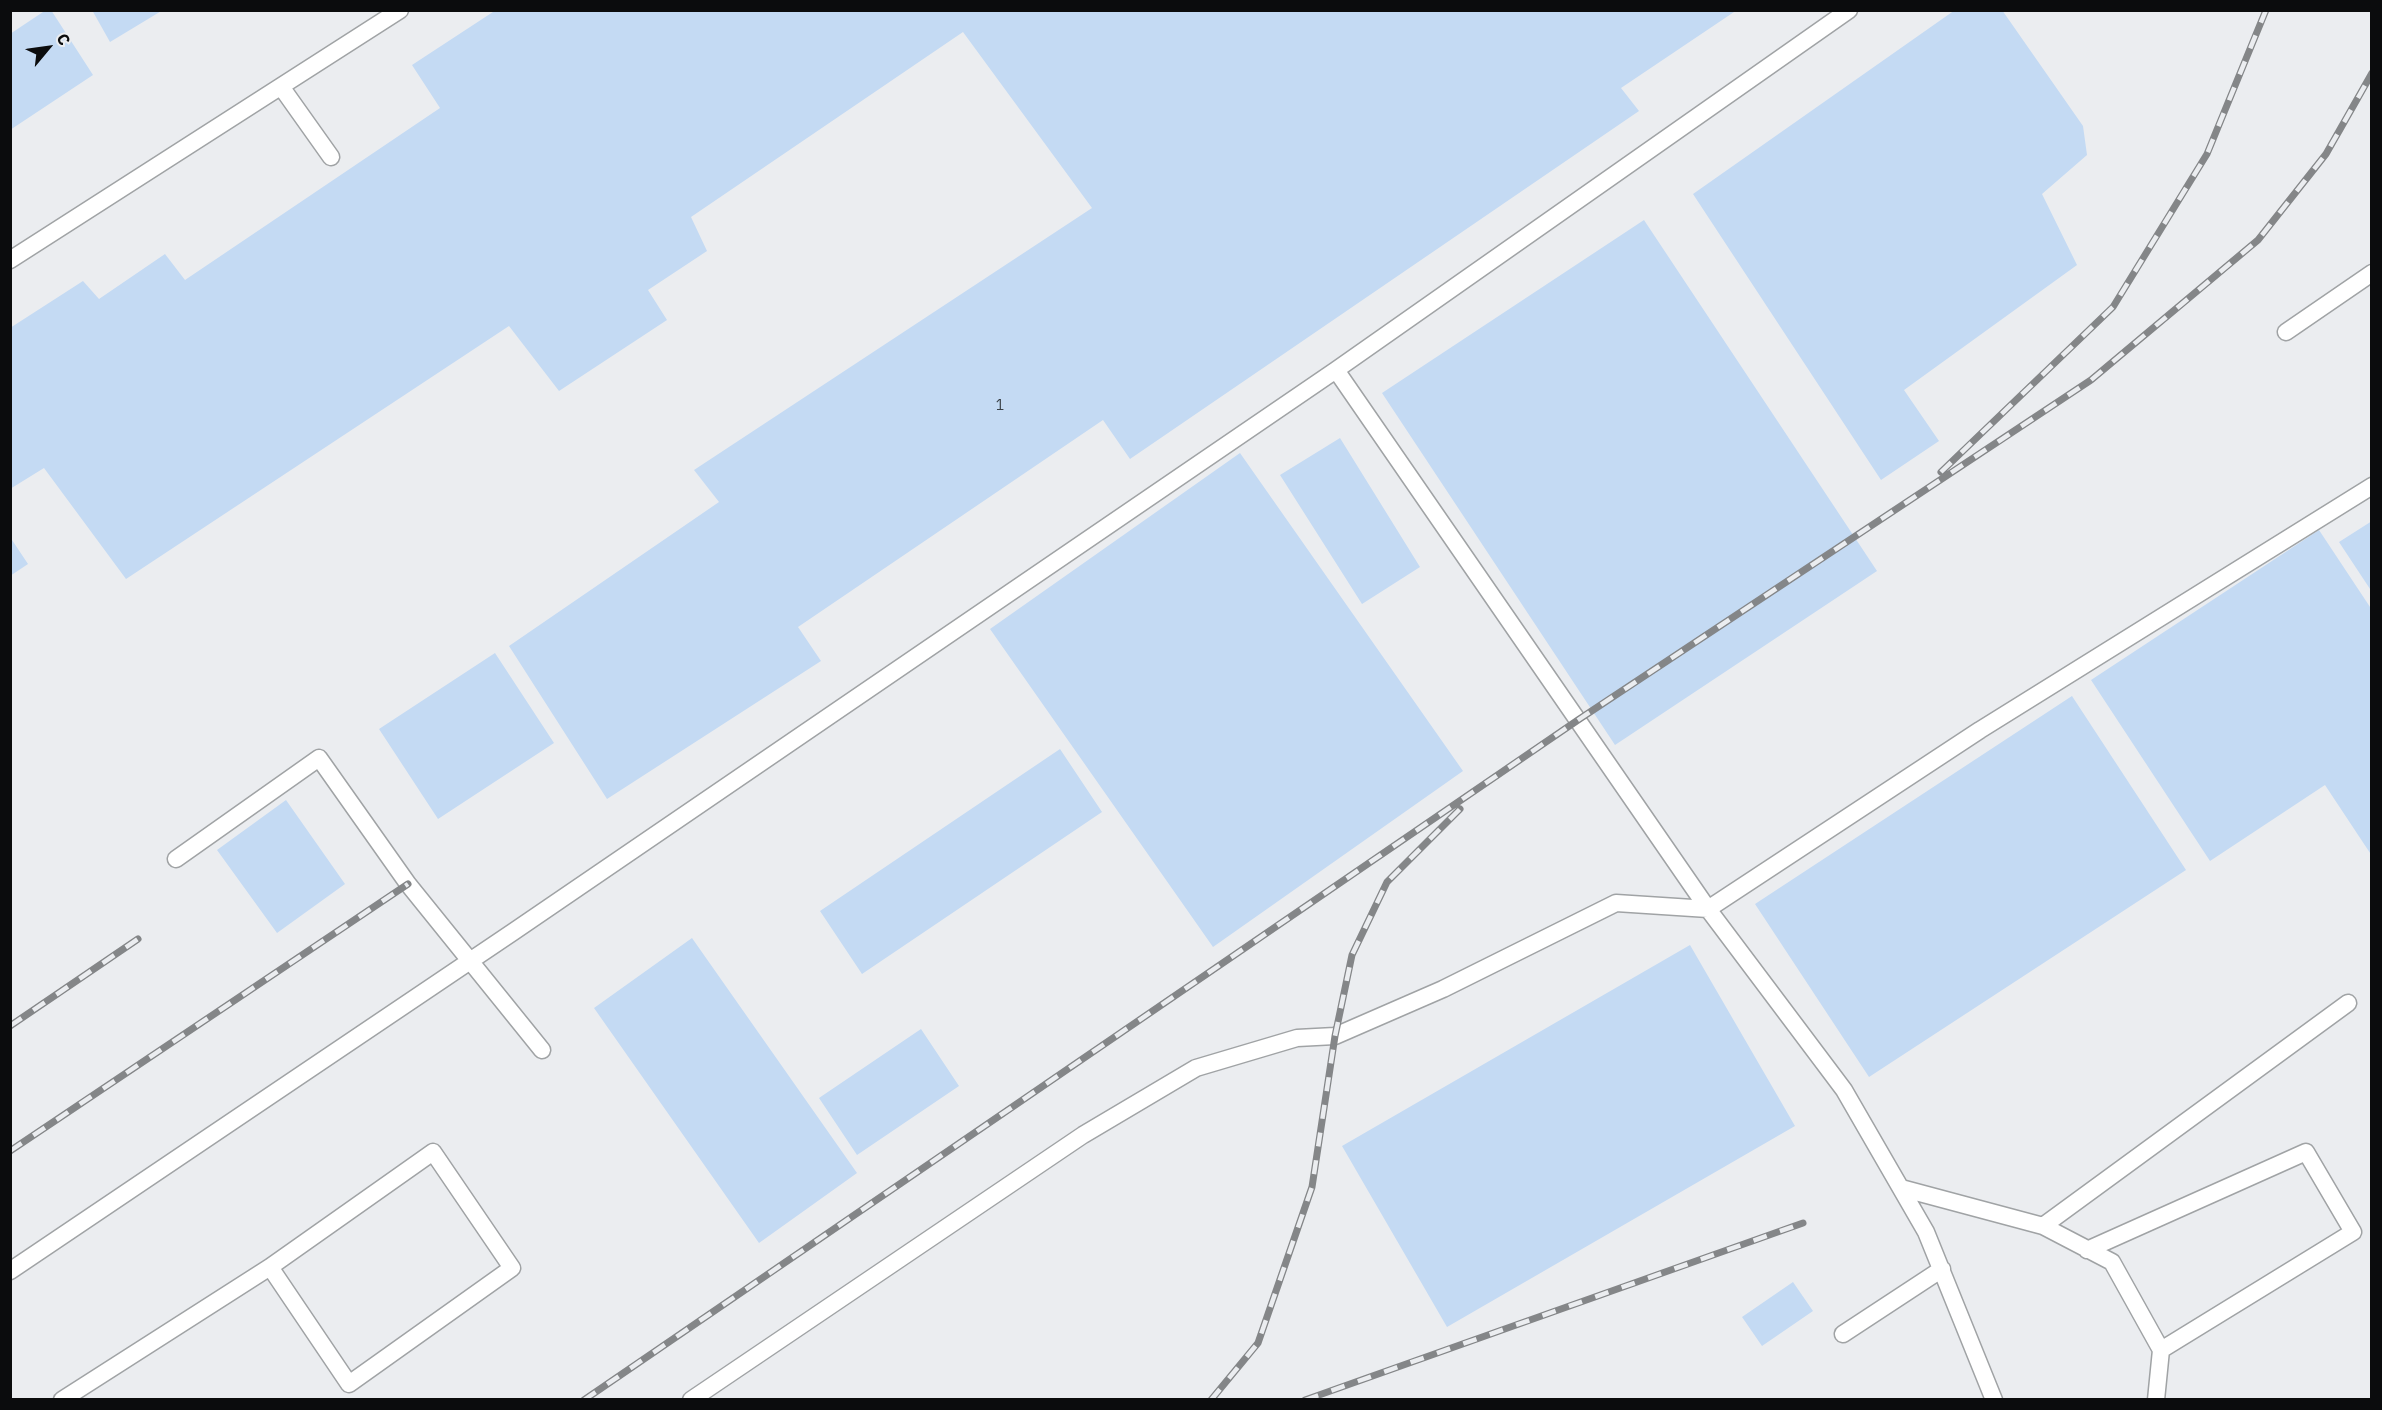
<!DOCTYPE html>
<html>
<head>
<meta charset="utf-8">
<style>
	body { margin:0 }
	#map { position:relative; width:2382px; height:1410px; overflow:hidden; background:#ebedf0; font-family:"IBM Plex Sans",sans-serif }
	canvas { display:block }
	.frame { position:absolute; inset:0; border:12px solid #0b0c0d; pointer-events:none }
	.north { position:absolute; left:18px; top:18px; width:60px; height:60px; -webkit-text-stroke:4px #ebedf0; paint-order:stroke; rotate:61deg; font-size:16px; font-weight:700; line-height:24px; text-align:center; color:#0b0c0d }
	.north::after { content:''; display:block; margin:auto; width:21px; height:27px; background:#0b0c0d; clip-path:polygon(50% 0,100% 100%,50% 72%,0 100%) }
</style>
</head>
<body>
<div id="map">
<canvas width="2382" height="1410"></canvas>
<div class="frame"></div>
<div class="north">С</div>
</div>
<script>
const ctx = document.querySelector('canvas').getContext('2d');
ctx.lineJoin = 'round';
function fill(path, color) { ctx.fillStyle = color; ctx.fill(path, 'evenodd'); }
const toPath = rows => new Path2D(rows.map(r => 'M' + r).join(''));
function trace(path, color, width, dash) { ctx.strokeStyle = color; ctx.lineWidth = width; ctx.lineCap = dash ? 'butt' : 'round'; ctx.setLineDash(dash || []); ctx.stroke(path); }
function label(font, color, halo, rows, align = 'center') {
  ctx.font = font + ' "IBM Plex Sans",sans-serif'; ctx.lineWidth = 4.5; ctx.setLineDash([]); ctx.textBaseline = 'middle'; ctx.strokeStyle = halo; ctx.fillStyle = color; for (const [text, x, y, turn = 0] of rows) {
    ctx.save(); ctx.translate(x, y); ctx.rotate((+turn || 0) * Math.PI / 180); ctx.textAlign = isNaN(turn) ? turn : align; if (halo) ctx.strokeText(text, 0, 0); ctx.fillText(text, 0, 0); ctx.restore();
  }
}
fill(toPath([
	[46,10,51,10,93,75,10,130,10,34],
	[92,10,163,10,110,42],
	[496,10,1737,10,1621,88,1639,111,1130,459,1103,420,798,627,821,661,607,799,509,646,719,502,694,470,1092,208,963,32,691,217,707,251,648,290,667,320,559,391,509,326,126,579,44,468,10,489,10,328,83,281,99,299,165,254,185,280,440,108,412,65],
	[1955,10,2002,10,2083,126,2087,155,2042,194,2077,265,1904,390,1939,441,1881,480,1693,194],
	[1644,220,1877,571,1615,745,1382,393],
	[1340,438,1420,567,1362,604,1280,475],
	[1240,453,1463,771,1213,947,990,629],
	[2372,521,2372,592,2339,542],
	[2319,530,2372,610,2372,856,2325,785,2210,861,2091,680],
	[10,537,28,564,10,576],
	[495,653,554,743,438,819,379,729],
	[2072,696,2186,870,1869,1077,1755,904],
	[1060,749,1102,812,862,974,820,911],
	[286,800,345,884,277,933,217,850],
	[692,938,857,1173,759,1243,594,1008],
	[1690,945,1795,1126,1447,1327,1342,1146],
	[921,1029,959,1086,857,1155,819,1098],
	[1793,1282,1813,1311,1762,1346,1742,1317]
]), '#c4daf3');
const lane = toPath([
	[282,88,331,157],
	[10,260,400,10],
	[2286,332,2372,273],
	[1336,370,1708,909,1844,1090,1926,1232,1994,1400],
	[176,859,319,758,408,884,542,1050],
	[1901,1188,2043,1226,2112,1262,2161,1350,2156,1400],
	[2043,1226,2348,1003],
	[2087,1250,2306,1152,2353,1232,2161,1350],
	[10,1271,513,932,1336,370,1849,10],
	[1843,1334,1942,1269],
	[62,1400,270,1267,433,1152,512,1268,349,1384,270,1267],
	[691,1400,1083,1135,1196,1068,1297,1038,1335,1036,1443,989,1616,903,1708,909,1980,730,2372,486]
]);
trace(lane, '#a0a3a5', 19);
trace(lane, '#fff', 16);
const rail = toPath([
	[1941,472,2113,307,2207,154,2266,10],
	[10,1026,138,939],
	[10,1151,408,884],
	[584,1400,1578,720,2091,380,2258,240,2326,154,2372,73],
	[1211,1400,1258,1343,1312,1187,1335,1036,1352,955,1387,882,1460,809],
	[1305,1400,1803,1223]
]);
trace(rail, '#848688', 7);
trace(rail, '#ebedf0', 4.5, [14]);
label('14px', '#394046', null, [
	["1",1000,406]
]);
</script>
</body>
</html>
